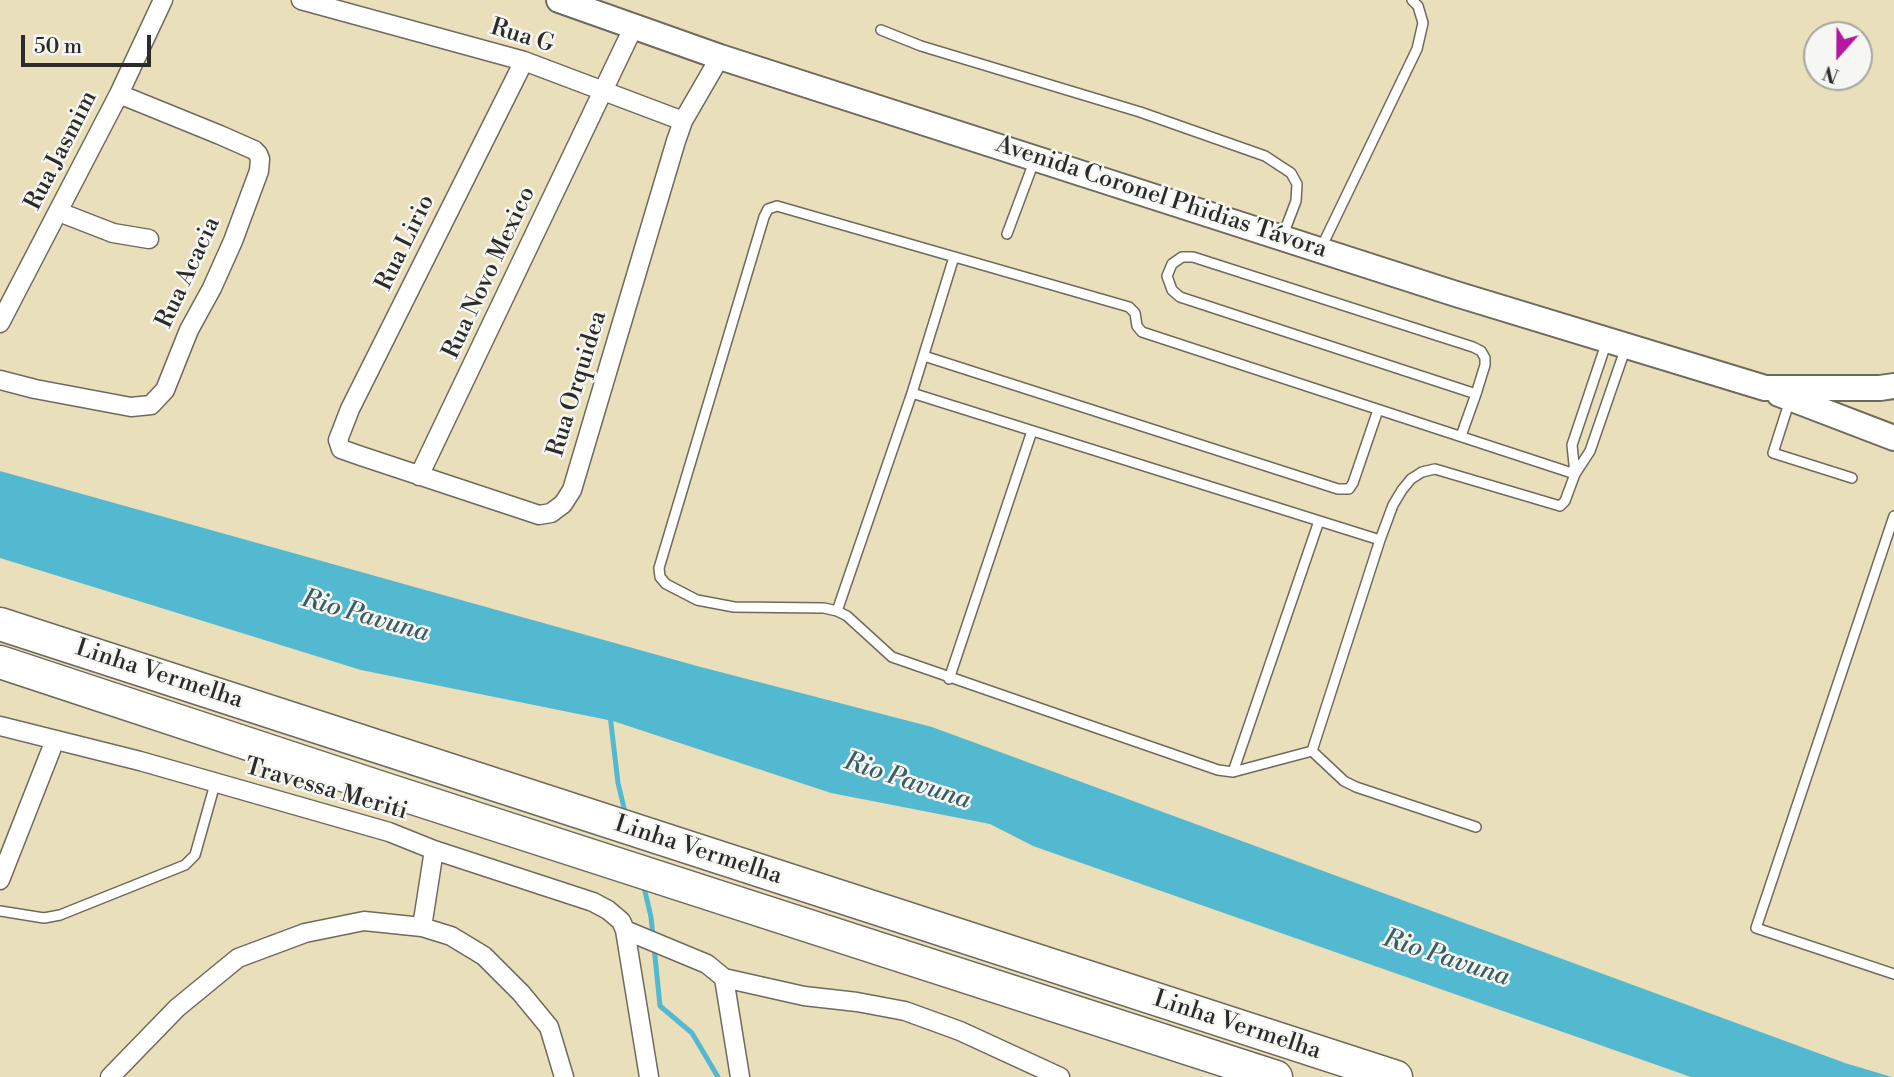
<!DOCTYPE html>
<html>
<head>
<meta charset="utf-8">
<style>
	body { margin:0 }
	#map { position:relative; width:1894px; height:1077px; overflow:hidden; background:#eadfbb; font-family:"Libre Bodoni",serif }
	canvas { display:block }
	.north { position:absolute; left:1803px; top:21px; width:70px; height:70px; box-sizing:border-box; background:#f6f6f2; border:2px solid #a5a5a2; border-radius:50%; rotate:201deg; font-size:19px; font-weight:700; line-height:28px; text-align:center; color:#2b2b2b }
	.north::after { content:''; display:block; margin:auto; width:24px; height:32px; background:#b5179e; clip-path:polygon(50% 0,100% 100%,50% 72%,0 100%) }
	.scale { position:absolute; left:21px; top:35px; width:130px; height:32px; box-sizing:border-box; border:4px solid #2b2b2b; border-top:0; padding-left:9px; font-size:21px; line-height:24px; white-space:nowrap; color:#2b2b2b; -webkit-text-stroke:5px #f6f6f2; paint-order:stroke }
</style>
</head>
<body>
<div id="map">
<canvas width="1894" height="1077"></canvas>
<div class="north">N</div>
<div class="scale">50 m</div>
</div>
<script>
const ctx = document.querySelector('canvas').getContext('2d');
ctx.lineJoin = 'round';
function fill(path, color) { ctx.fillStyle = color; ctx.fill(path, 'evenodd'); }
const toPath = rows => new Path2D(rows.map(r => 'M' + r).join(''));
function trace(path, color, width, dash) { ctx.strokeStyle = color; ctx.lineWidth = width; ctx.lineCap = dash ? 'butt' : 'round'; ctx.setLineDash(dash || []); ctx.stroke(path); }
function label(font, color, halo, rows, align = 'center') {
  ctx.font = font + ' "Libre Bodoni",serif'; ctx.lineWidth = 5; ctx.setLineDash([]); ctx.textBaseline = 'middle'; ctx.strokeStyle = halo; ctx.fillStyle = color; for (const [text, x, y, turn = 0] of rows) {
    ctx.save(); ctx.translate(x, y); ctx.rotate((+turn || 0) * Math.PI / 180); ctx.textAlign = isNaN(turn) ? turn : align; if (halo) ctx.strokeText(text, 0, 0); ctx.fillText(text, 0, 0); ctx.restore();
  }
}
fill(toPath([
	[0,471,697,666,932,727,1845,1063,1892,1077,1691,1077,1033,846,990,824,831,793,613,721,361,670,0,558]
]), '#53b9d1');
trace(toPath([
	[610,715,618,783,626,816],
	[643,883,651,917,660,1006,692,1033,718,1077]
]), '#53b9d1', 5);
const lane = toPath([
	[881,30,921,46,1140,112,1265,156,1291,173,1297,184,1296,201,1283,235],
	[1007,234,1035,159],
	[1321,248,1417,49,1423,23,1418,6,1412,0],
	[924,356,1338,489,1349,489,1353,483,1378,410],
	[912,393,1380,540],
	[1790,400,1773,453,1852,478],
	[1461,436,1476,394,1485,365,1485,358,1481,351,1473,347,1193,257,1182,257,1172,264,1167,276,1172,290,1180,297,1476,394],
	[1575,474,1572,445,1607,341],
	[1894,516,1756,928,1894,974],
	[837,611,912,393,954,257],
	[949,679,1032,431],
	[1312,751,1380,540,1393,505,1402,490,1411,479,1422,472,1435,469,1560,506,1565,501,1575,474,1590,451,1626,347],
	[1233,772,1319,521],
	[1476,827,1356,787,1344,781,1312,751,1233,772,1218,770,892,657,847,616,837,611,824,608,734,607,697,600,666,584,660,577,659,568,764,217,768,209,777,206,1129,307,1135,313,1137,326,1142,332,1575,474],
	[0,911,44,918,60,915,185,865,195,855,215,784]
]);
const street = toPath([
	[301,0,524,61,683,121],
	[524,61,350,409,338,440,341,449,361,456,539,515,551,513,563,504,572,490,676,141,683,121,720,57],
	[59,212,113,233,149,239],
	[0,323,119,94,163,0],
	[0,380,35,389,131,407,151,405,165,390,189,330,212,288,233,241,259,171,260,159,258,154,254,150,220,135,119,94],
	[419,476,633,28],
	[0,726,140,761,389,832,434,850,593,902,608,910,621,921,625,930,649,1077],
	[0,880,55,740],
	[422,927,434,850],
	[625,930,707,964,724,978,804,996,857,1002,905,1011,960,1031,1060,1077],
	[724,978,740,1077],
	[110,1077,177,1008,238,958,305,933,364,921,422,927,451,936,484,956,521,993,549,1027,564,1077]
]);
const secondary = toPath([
	[559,0,720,57,1456,294,1765,388,1880,388,1894,386],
	[1779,394,1894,438]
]);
const highway = toPath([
	[0,624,1396,1077],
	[0,662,382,788,1276,1077]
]);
trace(lane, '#6e6a5d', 12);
trace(street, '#6e6a5d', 21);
trace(secondary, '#6e6a5d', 28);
trace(highway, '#6e6a5d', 35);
trace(lane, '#fff', 9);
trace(street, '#fff', 18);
trace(secondary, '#fff', 24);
trace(highway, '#fff', 32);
label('24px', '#2b2b2b', '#f6f6f2', [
	["Rua G",522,37,17],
	["Rua Jasmim",62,151,-63],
	["Avenida Coronel Phidias Távora",1161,198,18],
	["Rua Lirio",406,243,-64],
	["Rua Acacia",189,273,-65],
	["Rua Novo Mexico",490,273,-65],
	["Rua Orquidea",578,384,-73],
	["Linha Vermelha",159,675,18],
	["Travessa Meriti",326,790,16],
	["Linha Vermelha",698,851,18],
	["Linha Vermelha",1237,1026,18]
]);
label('italic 26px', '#395d65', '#f6f6f2', [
	["Rio Pavuna",365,617,16],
	["Rio Pavuna",907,782,18],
	["Rio Pavuna",1446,959,18]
]);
</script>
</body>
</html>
